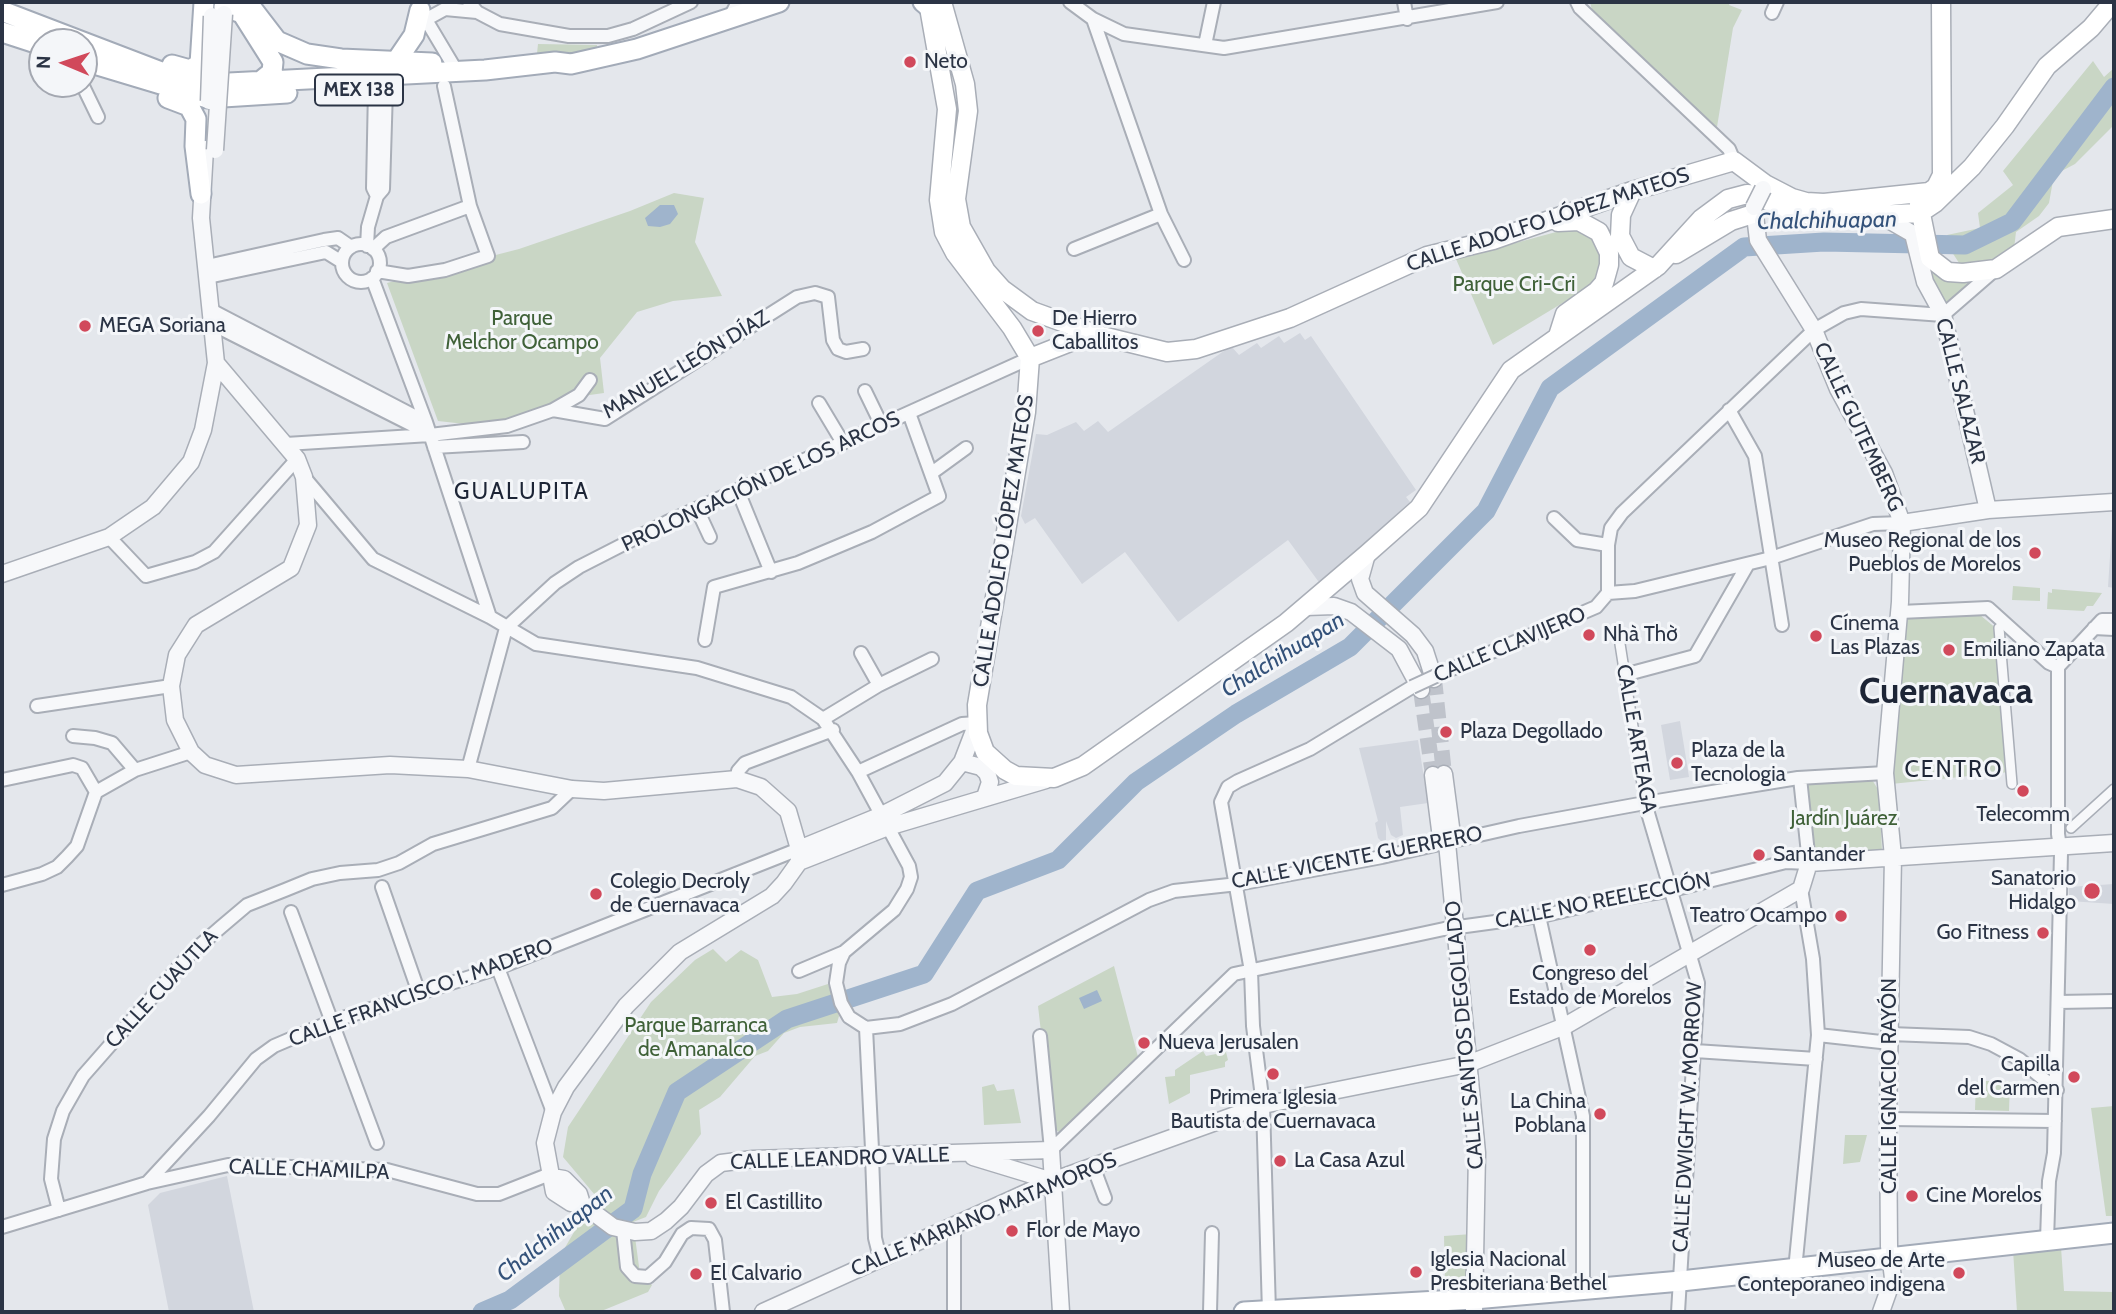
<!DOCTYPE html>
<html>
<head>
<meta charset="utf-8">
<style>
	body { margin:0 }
	#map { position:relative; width:2116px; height:1314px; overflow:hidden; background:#e4e7ec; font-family:Cabin,sans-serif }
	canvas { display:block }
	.frame { position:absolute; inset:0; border:4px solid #2b3445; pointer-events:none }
	.north { position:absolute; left:28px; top:28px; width:70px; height:70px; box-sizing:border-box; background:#f4f6f9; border:2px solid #a4a8b1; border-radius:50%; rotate:272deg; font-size:19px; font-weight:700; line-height:28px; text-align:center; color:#2b3445 }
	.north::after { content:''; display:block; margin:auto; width:24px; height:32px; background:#d1495b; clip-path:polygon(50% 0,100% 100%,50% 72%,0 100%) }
</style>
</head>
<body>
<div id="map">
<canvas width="2116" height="1314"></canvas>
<div class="frame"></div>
<div class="north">N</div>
</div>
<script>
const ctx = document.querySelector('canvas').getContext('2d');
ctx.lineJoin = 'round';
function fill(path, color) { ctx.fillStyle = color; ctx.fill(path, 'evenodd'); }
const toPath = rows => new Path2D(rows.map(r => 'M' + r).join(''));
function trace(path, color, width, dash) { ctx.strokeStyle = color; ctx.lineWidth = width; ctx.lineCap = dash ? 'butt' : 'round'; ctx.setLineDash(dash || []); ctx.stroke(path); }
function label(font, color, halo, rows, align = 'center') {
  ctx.font = font + ' Cabin,sans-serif'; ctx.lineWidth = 6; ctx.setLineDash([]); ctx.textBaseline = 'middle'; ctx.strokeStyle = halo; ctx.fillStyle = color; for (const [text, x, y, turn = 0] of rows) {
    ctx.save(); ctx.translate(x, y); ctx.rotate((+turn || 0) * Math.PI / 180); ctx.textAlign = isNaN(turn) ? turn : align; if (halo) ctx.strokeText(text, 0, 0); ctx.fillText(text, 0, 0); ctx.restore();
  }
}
fill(toPath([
	[1300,333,1305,340,1311,336,1416,490,1406,497,1410,502,1321,585,1288,540,1178,622,1125,552,1082,584,1035,518,1025,524,1021,516,1036,434,1047,435,1076,422,1084,431,1098,421,1108,432,1231,346,1239,355,1257,343,1261,348,1279,336,1284,343],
	[2112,526,2114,526,2114,588,2108,587],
	[1680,721,1689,777,1670,780,1661,725],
	[1418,740,1428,803,1400,807,1403,835,1396,838,1391,835,1386,821,1386,840,1381,841,1378,838,1375,823,1378,821,1359,748],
	[2114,884,2114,904,2069,901,2069,887],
	[227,1176,254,1312,169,1312,148,1205,160,1193]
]), '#d2d6de');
fill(toPath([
	[1590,2,1730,2,1729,5,1742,10,1733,28,1717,127,1593,14],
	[538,44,597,45,597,52,536,63],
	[2093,61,2104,77,2114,68,2114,125,2075,164,2054,175,2049,203,2039,216,2016,232,2014,249,1978,266,1961,266,1950,249,1947,235,1980,228,1978,213,2013,185,2003,171],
	[674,193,704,198,695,242,722,296,673,301,637,312,600,358,604,393,568,398,536,414,501,422,465,424,438,421,387,283,519,249,630,211],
	[1571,228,1590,235,1597,243,1601,263,1594,284,1493,345,1456,259],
	[1927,269,1945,278,1976,281,1946,303,1942,302],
	[2013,586,2040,588,2040,601,2012,600],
	[2052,589,2102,593,2093,606,2087,606,2084,611,2047,609,2048,592,2052,593],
	[1980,615,1997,629,2009,772,1891,784,1906,618],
	[1871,778,1879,791,1882,851,1816,856,1810,852,1804,786,1808,782],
	[713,949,726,962,741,950,758,960,772,997,797,994,828,984,839,1016,837,1023,800,1027,784,1033,768,1051,755,1056,720,1097,699,1110,701,1134,659,1191,646,1217,633,1222,640,1274,652,1285,648,1292,599,1312,566,1312,559,1296,560,1256,584,1215,600,1201,563,1157,568,1127,651,1002,695,960],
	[1114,966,1138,1057,1061,1133,1052,1128,1038,1006],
	[1203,1051,1206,1056,1226,1052,1228,1060,1225,1062,1225,1067,1190,1075,1190,1093,1169,1104,1165,1077,1175,1076,1175,1070],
	[1976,1081,2010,1081,2009,1111,1975,1110],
	[994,1084,997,1091,1014,1089,1021,1123,984,1125,982,1087],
	[2114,1106,2114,1216,2106,1216,2091,1108],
	[1845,1135,1867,1135,1860,1162,1843,1164],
	[1472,1234,1474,1283,1445,1283,1444,1236],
	[2061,1247,2064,1291,2114,1292,2114,1312,2017,1312,2013,1250]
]), '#c9d6c5');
fill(toPath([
	[660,205,674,205,678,214,670,224,660,227,648,226,645,218],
	[1097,990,1102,1001,1084,1009,1079,998]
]), '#9fb4cc');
trace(toPath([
	[482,1312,510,1300,633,1209,642,1174,677,1092,787,1019,924,974,977,891,1058,860,1136,782,1236,714,1350,647,1486,511,1550,388,1744,247,1824,242,1965,245,2012,222,2114,87]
]), '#9fb4cc', 19);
trace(toPath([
	[1434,679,1444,774],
	[1421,690,1433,775]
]), '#bfc3cb', 16, [16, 8]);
const pedestrian = toPath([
	[1999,628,2012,784],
	[1620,644,1645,803],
	[2071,828,2114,789]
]);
const minor = toPath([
	[469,2,477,12,500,24,569,36,608,36,633,29,691,2],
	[1070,2,1093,19,1124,34,1224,48,1497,2],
	[1404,2,1407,19],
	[1577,2,1580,8,1729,149,1734,161],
	[419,8,453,65],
	[1772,13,1777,2],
	[730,17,738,2],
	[1093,19,1161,214,1184,260],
	[425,20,445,9,477,12],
	[1205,45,1214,2],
	[82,84,98,117],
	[375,89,373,188,377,196],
	'342 263a19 19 0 1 1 38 0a19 19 0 1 1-38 0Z',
	[367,246,368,227,377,196,383,189,386,89],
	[373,249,386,237,470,206],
	[1074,249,1161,214],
	[207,266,324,240,338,238,351,247],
	[377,271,408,276,445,270,488,256,470,206,444,86],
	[208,277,326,252,342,262],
	[372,278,426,422,490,617],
	[211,310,426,422],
	[212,324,430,434],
	[865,391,882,426],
	[819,403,843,443],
	[553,410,579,395,590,380],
	[1729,410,1755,456,1782,625],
	[286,444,430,435,507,426,553,410,605,419,797,297,815,293,828,297,833,340,838,349,846,352,863,349],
	[434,447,523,442],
	[933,472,966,448],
	[304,477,373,559,490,617,536,644,697,668,791,697,823,719,858,772,909,866,911,877,907,889,894,910,844,952,839,963,836,983,841,1003,849,1017,866,1028,900,1024,952,1004,1149,900,1174,891,1238,884,1382,857,1519,826,1645,803,1798,778,1885,773],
	[738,491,771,572],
	[697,509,710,537],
	[1554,518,1577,540,1608,545],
	[109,537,146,576,195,562,214,552,297,459],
	[1608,593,1608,545,1611,528,1622,513,1814,330,1844,313,1861,309,1943,315,1996,269],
	[1900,612,1988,608,2049,663,2058,667],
	[506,628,555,583,579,567,667,522,1030,358],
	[2094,628,2114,629],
	[705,640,714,587,798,563,872,532,939,496,909,413],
	[861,653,879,685],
	[2058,667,2102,620,2114,620],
	[1438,675,1596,607,1608,593,1635,591,1771,558,1873,524,1902,523],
	[1624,675,1695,656,1748,564],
	[37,706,171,686],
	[823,719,879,685,932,659],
	[73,736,95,738,112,743,135,770],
	[468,769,506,628],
	[858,772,962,724,977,723],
	[737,779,738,771,745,763,833,730],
	[2,780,73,765,82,768,96,792],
	[1645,803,1698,983,1678,1312],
	[2,885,42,874,57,867,67,857,77,846,96,792,135,770,191,752],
	[382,887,419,993],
	[291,912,377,1143],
	[1539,916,1583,1116,1583,1287],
	[498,968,553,1112],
	[799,971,844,952],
	[2058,1002,2114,1001],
	[866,1028,872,1149],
	[1890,1034,1969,1037,1991,1044,2019,1059,2057,1090],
	[1818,1035,1890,1043],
	[1040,1036,1051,1150],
	[1695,1051,1816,1059],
	[1888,1119,2055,1121],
	[1051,1150,1234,974,1444,929,1546,915,1600,902,1672,890,1786,862,1809,863,1800,778],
	[872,1156,875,1238,880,1258],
	[1093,1166,1105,1198],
	[147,1183,209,1116,256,1059,274,1046,330,1022,498,968,799,849],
	[59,1210,51,1179,54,1139,63,1111,83,1076,190,954,221,927,247,905,285,890,312,879,340,873,378,870,399,863,433,844,552,808,572,789],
	[2,1227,147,1183,228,1165,387,1170,477,1194,499,1194,550,1174],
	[954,1227,954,1312],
	[623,1230,627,1267,635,1276,648,1277,665,1262,682,1234,691,1228,709,1229,715,1240,723,1312],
	[2047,1240,2049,1181,2054,1153,2061,853,2058,834,2058,667],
	[1795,1270,1818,1035,1813,959,1801,889],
	[1210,1312,1212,1233],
	[1269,1312,1263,1105,1253,1026,1251,971,1221,802,1228,787,1238,781,1310,749,1412,687]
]);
const tertiary = toPath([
	[1754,207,1758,240,1814,330,1838,389,1884,473,1902,523,1900,602,1885,773,1893,857,1888,1119,1889,1246,1893,1278,1881,1312],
	[1880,215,1913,234,1925,282,1943,315,1988,510],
	[216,363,297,459,304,477,308,525,291,568,196,625,177,655,171,686,175,720,191,752,205,765,236,775,390,765,468,769,572,789,604,791,737,779,761,787,788,811,799,849,799,862,784,883,772,896,680,952,626,1006,566,1087,553,1112,545,1143,554,1192,571,1203,582,1204,613,1227,635,1232,651,1231,666,1221,681,1207,706,1174,721,1163,753,1159,1051,1150,1061,1312],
	[1902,523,1988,510,2114,502],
	[1367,554,1360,579,1365,593,1413,635,1425,651,1434,679],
	[2,574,109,537,153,507,191,462,203,430,216,363,201,218,205,149],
	[1306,607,1334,606,1351,612,1399,649,1421,690],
	[962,762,981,767,987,773,990,782,985,797],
	[1444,774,1451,827,1447,843,1477,1153,1474,1312],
	[1433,775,1440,830,1447,843],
	[799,849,882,815,945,783,962,762,977,723],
	[799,862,888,827,1046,780],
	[973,1157,1052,1181],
	[552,1177,564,1179,579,1194,582,1204],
	[763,1312,1052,1181,1263,1105,1468,1064,1565,1026,1801,889,1809,863,2114,843]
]);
const secondary = toPath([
	[928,2,947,109,939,200,944,232,955,253,1012,328,1030,358,1026,412,977,705,978,733,985,752,1005,770,1016,776,1054,778,1083,766,1286,623,1367,554,1419,508,1511,370,1658,266,1701,219,1728,199,1747,194,1757,195,1787,211,1823,217,1920,213,1935,203,1972,167,2005,126,2047,66,2091,28,2113,2],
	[942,2,965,84,968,111,956,199,961,227,986,271,1002,289,1032,311,1098,335,1167,352,1196,349,1290,318,1427,256,1493,240,1632,191,1734,161,1765,184,1792,198,1806,202,1824,203,1929,192,1936,187,1942,175,1941,2],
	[1632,191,1621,215,1620,236,1631,257,1654,269],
	[1919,204,1930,258,1948,272,1963,273,1996,269,2058,227,2114,219],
	[1558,222,1579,221,1599,232,1609,253,1609,265,1604,283,1597,291,1565,314,1558,336],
	[1676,254,1731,221,1753,214],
	[1030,358,1073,341,1098,335]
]);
const primary = toPath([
	[247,2,277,41,307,54,341,59,432,63],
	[923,2,929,7],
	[224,7,242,13,273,62,272,72,261,81],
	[2,11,164,73,209,84,485,70,555,62,571,64,637,49,779,2],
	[2,32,42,45],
	[397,60,414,35,420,10],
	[84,61,207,98,287,93],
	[172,65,190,70,200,64,204,2],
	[168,98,189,106,196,119,195,146,201,194],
	[1244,1312,1474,1299,1681,1281,2114,1233]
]);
trace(pedestrian, '#a9aeb7', 12);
trace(minor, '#a9aeb7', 16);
trace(tertiary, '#a9aeb7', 19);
trace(secondary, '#a9aeb7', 21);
trace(primary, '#a3abb8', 23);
trace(pedestrian, '#f7f8fa', 9);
trace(minor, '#f7f8fa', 12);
trace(tertiary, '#f7f8fa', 16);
trace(secondary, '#fff', 18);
trace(primary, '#fff', 19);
const minorBridge = toPath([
	[1412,687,1438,675]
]);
const tertiaryBridge = toPath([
	[209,101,212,16],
	[215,150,224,14],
	[1754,207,1763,189]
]);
trace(minorBridge, '#a9aeb7', 16, []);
trace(tertiaryBridge, '#a9aeb7', 19, []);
trace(minorBridge, '#f7f8fa', 12);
trace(tertiaryBridge, '#f7f8fa', 16);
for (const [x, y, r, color] of [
	[910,62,7,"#d1495b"],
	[85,326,7,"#d1495b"],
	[1038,331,7,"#d1495b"],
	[2035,553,7,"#d1495b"],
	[1589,635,7,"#d1495b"],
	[1816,636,7,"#d1495b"],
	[1949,650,7,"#d1495b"],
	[1446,732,7,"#d1495b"],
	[1677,763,7,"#d1495b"],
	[2023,791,7,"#d1495b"],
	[1759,855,7,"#d1495b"],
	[2092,891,9,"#d1495b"],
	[596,894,7,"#d1495b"],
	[1841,916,7,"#d1495b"],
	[2043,933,7,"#d1495b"],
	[1590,950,7,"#d1495b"],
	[1144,1043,7,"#d1495b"],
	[1273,1074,7,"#d1495b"],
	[2074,1077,7,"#d1495b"],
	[1600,1114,7,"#d1495b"],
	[1280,1161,7,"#d1495b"],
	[1912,1196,7,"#d1495b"],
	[711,1203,7,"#d1495b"],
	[1012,1231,7,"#d1495b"],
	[1416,1272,7,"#d1495b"],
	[1959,1273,7,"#d1495b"],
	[696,1274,7,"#d1495b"]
]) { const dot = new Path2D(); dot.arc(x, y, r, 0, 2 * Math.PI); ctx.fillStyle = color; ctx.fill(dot); trace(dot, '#f4f6f9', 2.5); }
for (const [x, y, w] of [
	[359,90,88]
]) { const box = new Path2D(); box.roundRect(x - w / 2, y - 15.5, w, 31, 5); ctx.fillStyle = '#f4f6f9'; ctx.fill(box); trace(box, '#2b3445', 2); }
label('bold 19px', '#2b3445', null, [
	["MEX 138",359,90]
]);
label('21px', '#2b3445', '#f4f6f9', [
	["Neto",924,62],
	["De Hierro",1052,319],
	["Caballitos",1052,343],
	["MEGA Soriana",99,326],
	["Museo Regional de los",2021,541,"right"],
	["Pueblos de Morelos",2021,565,"right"],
	["Cínema",1830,624],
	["Las Plazas",1830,648],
	["Nhà Thờ",1603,635],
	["Emiliano Zapata",1963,650],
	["Plaza Degollado",1460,732],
	["Plaza de la",1691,751],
	["Tecnologia",1691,775],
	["Telecomm",2023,815,"center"],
	["Santander",1773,855],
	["Sanatorio",2076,879,"right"],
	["Hidalgo",2076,903,"right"],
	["Colegio Decroly",610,882],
	["de Cuernavaca",610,906],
	["Teatro Ocampo",1827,916,"right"],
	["Go Fitness",2029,933,"right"],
	["Congreso del",1590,974,"center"],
	["Estado de Morelos",1590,998,"center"],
	["Nueva Jerusalen",1158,1043],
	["Capilla",2060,1065,"right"],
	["del Carmen",2060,1089,"right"],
	["Primera Iglesia",1273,1098,"center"],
	["Bautista de Cuernavaca",1273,1122,"center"],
	["La China",1586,1102,"right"],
	["Poblana",1586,1126,"right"],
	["La Casa Azul",1294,1161],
	["Cine Morelos",1926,1196],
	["El Castillito",725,1203],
	["Flor de Mayo",1026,1231],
	["Iglesia Nacional",1430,1260],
	["Presbiteriana Bethel",1430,1284],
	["Museo de Arte",1945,1261,"right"],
	["Conteporaneo indigena",1945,1285,"right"],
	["El Calvario",710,1274]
], 'left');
label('21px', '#2b3445', '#f4f6f9', [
	["CALLE ADOLFO LÓPEZ MATEOS",1548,220,-18],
	["MANUEL LEÓN DÍAZ",686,365,-31],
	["CALLE SALAZAR",1960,391,76],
	["CALLE GUTEMBERG",1858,427,65],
	["PROLONGACIÓN DE LOS ARCOS",761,482,-25],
	["CALLE ADOLFO LÓPEZ MATEOS",1004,541,-81],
	["CALLE CLAVIJERO",1510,645,-23],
	["CALLE ARTEAGA",1636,739,80],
	["CALLE VICENTE GUERRERO",1357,858,-11],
	["CALLE NO REELECCIÓN",1603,901,-11],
	["CALLE CUAUTLA",162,989,-47],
	["CALLE FRANCISCO I. MADERO",421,993,-20],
	["CALLE SANTOS DEGOLLADO",1465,1035,-95],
	["CALLE IGNACIO RAYÓN",1890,1086,-90],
	["CALLE DWIGHT W. MORROW",1688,1117,-87],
	["CALLE LEANDRO VALLE",840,1159,-2],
	["CALLE CHAMILPA",309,1170,2],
	["CALLE MARIANO MATAMOROS",984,1215,-23]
]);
label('21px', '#3f6138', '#f4f6f9', [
	["Parque Cri-Cri",1514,285],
	["Parque",522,319],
	["Melchor Ocampo",522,343],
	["Jardín Juárez",1844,819],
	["Parque Barranca",696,1026],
	["de Amanalco",696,1050]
]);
label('italic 23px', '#34527a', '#f4f6f9', [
	["Chalchihuapan",1827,221,-1],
	["Chalchihuapan",1283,655,-32],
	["Chalchihuapan",555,1234,-38]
]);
ctx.letterSpacing = '2px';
label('23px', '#1d2536', '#f4f6f9', [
	["GUALUPITA",522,492],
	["CENTRO",1954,770]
]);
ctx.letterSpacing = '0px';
label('bold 35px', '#1d2536', '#f4f6f9', [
	["Cuernavaca",1946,693]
]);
</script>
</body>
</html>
